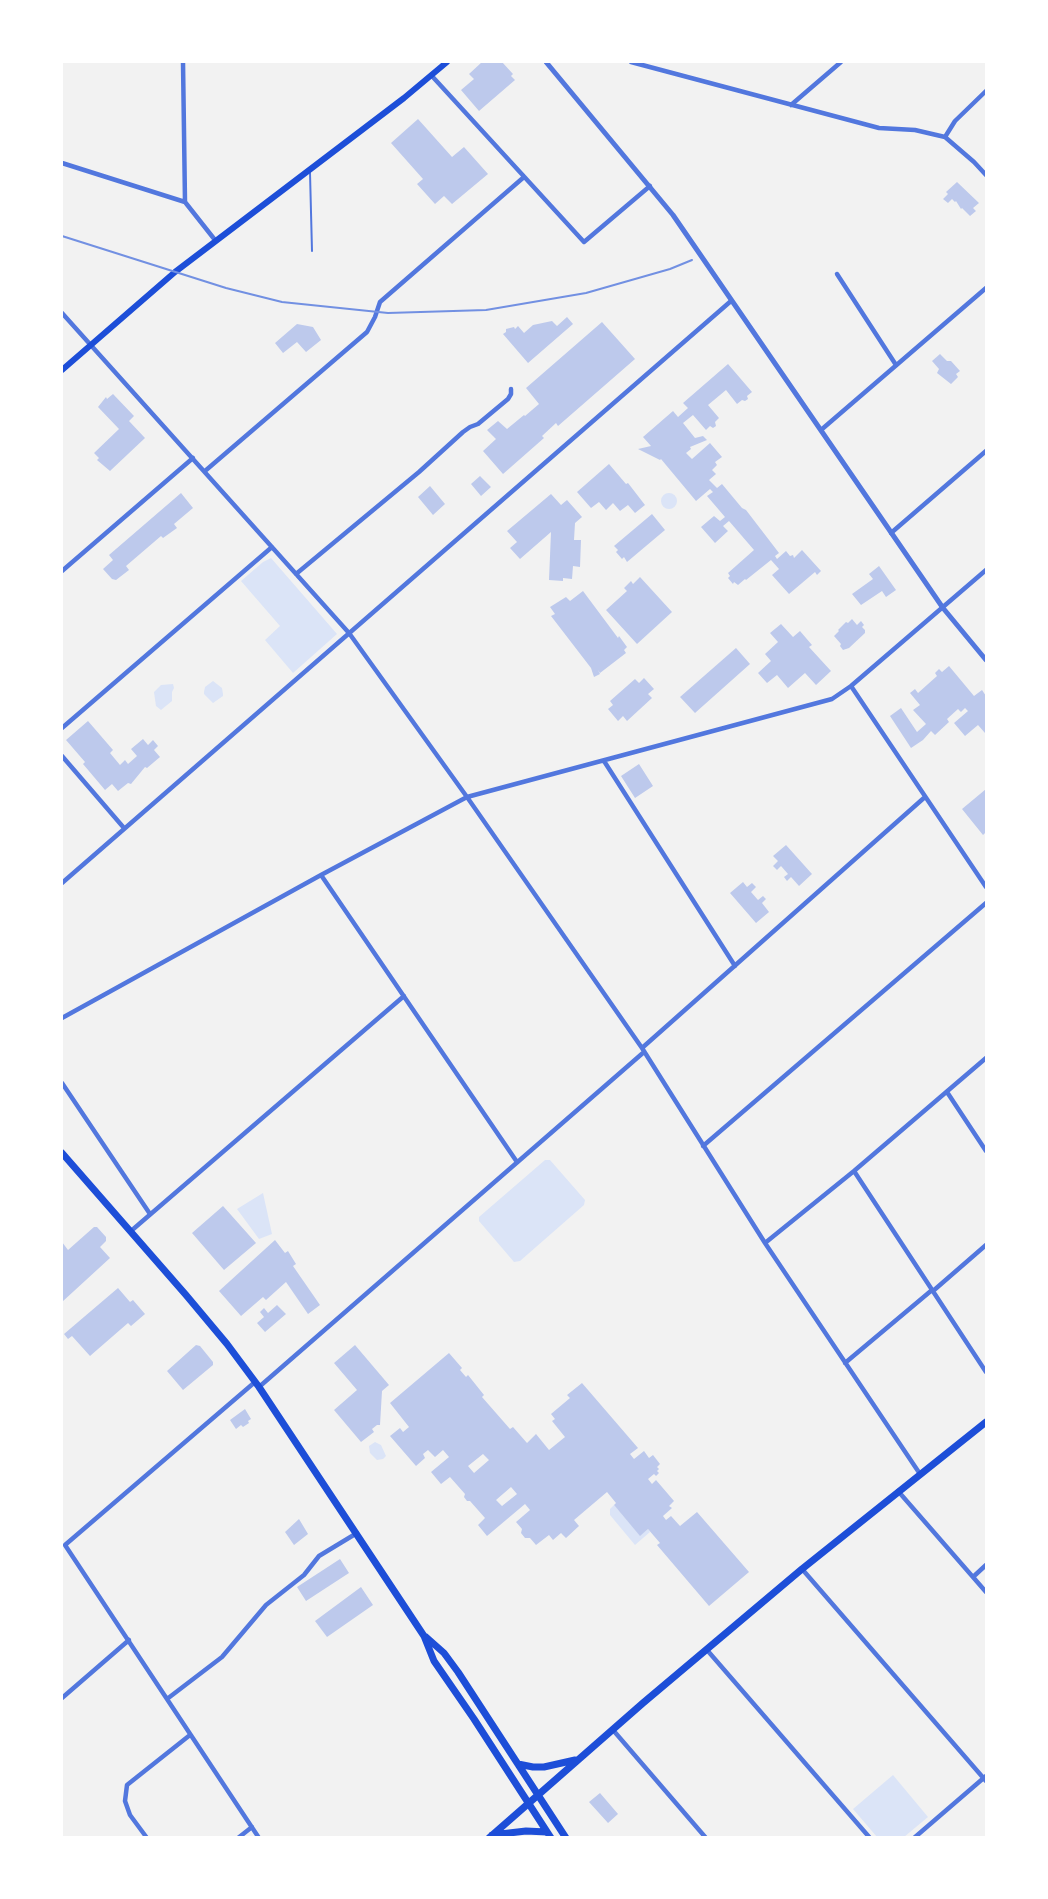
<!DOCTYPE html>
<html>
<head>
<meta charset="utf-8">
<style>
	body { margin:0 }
	#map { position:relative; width:1048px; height:1899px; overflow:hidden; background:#f2f2f2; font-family:Montserrat,sans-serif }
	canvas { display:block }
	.frame { position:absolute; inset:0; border:63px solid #fff; pointer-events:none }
</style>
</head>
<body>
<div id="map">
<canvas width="1048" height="1899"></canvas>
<div class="frame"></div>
</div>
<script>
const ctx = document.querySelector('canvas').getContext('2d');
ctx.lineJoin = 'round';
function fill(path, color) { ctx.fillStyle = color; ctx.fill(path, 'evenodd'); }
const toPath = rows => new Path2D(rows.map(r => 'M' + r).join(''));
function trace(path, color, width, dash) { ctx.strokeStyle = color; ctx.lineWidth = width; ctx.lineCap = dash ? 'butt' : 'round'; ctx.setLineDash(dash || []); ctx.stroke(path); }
fill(toPath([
	'661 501a8 8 0 1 1 16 0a8 8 0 1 1-16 0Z',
	[271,558,337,634,293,673,265,640,280,626,241,581,263,562],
	[213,681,222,688,223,694,223,696,213,703,204,694,204,692,205,687],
	[173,684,174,688,172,692,172,701,161,710,156,706,154,692,161,685],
	[545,1160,550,1160,585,1200,584,1205,520,1261,514,1262,479,1221,479,1217],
	[263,1193,272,1234,259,1239,237,1209],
	[375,1442,381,1445,386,1456,383,1459,377,1460,370,1453,369,1446],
	[614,1505,640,1535,648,1529,650,1532,635,1545,610,1515,610,1509],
	[893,1775,928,1817,904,1837,877,1837,853,1809]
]), '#dbe4f7');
fill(toPath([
	[482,62,502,62,513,74,511,76,515,80,479,111,461,90,474,79,469,74],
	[418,119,452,157,464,147,488,174,452,204,444,196,435,204,417,184,423,179,391,143],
	[957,182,979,203,973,208,976,211,970,216,962,208,961,209,956,201,955,202,952,199,948,203,943,199,948,194,946,192],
	[567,317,573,324,528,363,503,334,506,332,506,329,514,327,515,329,518,326,524,333,533,325,552,321,557,326],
	[602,322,635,359,558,426,556,423,542,436,544,438,503,474,483,451,496,439,487,430,498,421,507,429,524,415,525,416,539,404,526,388],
	[297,324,313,327,321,340,306,352,297,342,283,353,275,343],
	[940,354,947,361,951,361,960,371,956,374,958,377,951,384,937,373,939,369,932,361],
	[728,364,752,392,747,396,748,399,745,401,742,400,737,404,726,390,708,405,719,418,715,422,716,426,713,428,710,426,706,430,693,415,683,423,695,438,703,436,707,440,690,447,691,449,686,453,692,459,710,443,722,457,715,462,717,465,712,470,716,474,709,480,717,488,722,484,742,508,746,510,779,553,775,556,777,559,786,551,790,556,793,555,794,558,802,550,821,571,817,575,815,572,789,594,772,575,779,569,771,560,746,580,745,579,738,585,734,582,733,584,728,578,730,576,728,573,754,550,729,521,723,526,728,531,715,543,701,527,714,516,720,521,725,517,707,496,713,492,710,489,696,501,661,459,660,460,638,449,651,446,643,437,673,411,678,417,688,408,683,403],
	[113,394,134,416,129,421,145,438,110,471,97,460,99,458,94,453,119,429,98,407,106,397,107,399],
	[609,464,626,484,628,483,645,505,635,513,628,505,620,511,613,503,606,510,599,502,591,508,577,492],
	[480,476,491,487,481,496,471,484],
	[430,486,445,504,433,515,418,497],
	[181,493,193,508,174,524,177,528,163,538,161,536,126,566,129,570,116,580,112,579,103,569,113,560,109,555],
	[551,494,561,505,567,500,582,517,575,523,574,540,581,540,580,567,573,566,572,579,563,578,563,581,549,580,551,532,520,559,510,548,517,542,507,531],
	[652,514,665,530,627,562,624,557,622,559,616,552,618,550,614,546],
	[879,566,896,590,886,597,882,591,861,605,852,594,873,579,869,574],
	[640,577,672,612,637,644,606,610,627,591,624,588,631,581,633,584],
	[583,591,618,638,619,636,627,647,624,650,626,653,600,673,598,670,600,674,594,677,591,668,551,616,555,614,550,607,566,597,570,601],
	[852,619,857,625,861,621,864,625,862,627,865,630,865,633,849,648,843,650,840,646,841,644,834,636,839,631,838,630,846,622,848,623],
	[781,624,793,637,800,631,812,645,809,647,831,671,816,685,805,673,788,688,777,675,767,683,758,673,771,661,765,654,778,642,770,633],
	[736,648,750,664,695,713,680,697],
	[949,666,974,696,982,690,986,696,986,731,985,733,978,725,965,736,954,723,968,711,965,708,961,712,958,709,947,719,949,722,935,735,931,731,923,740,911,748,890,716,901,708,917,732,926,724,913,710,920,705,910,693,915,689,918,693,937,676,935,673,939,669,942,672],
	[644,678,654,689,648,694,652,698,627,721,623,716,618,721,608,709,613,705,610,701,635,679,639,683],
	[88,721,113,750,110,753,120,765,125,760,128,764,137,756,131,749,143,739,148,745,153,740,158,746,154,750,160,757,147,768,145,767,131,784,128,783,118,791,112,784,105,790,83,764,85,762,66,740],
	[639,764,653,786,635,798,621,776],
	[986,789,986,832,983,835,962,809],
	[786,845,812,874,799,886,791,877,787,881,784,877,788,874,781,866,777,870,773,866,778,861,773,856],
	[743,882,747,887,752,883,756,887,751,892,758,900,763,896,766,899,762,903,769,912,756,923,730,893],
	[223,1206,256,1243,224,1270,192,1233],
	[94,1227,97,1227,106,1237,106,1241,100,1247,110,1258,62,1302,62,1242,68,1250],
	[275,1240,285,1253,288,1251,296,1264,293,1266,320,1305,308,1314,286,1282,266,1300,263,1297,241,1316,219,1291],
	[118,1288,130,1302,133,1300,145,1314,131,1326,128,1323,90,1356,72,1336,68,1339,64,1334],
	[277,1305,286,1314,265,1332,257,1323,264,1317,260,1312,264,1308,268,1313],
	[196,1345,200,1346,213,1362,213,1365,183,1390,167,1371],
	[355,1345,389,1385,382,1391,380,1425,377,1425,372,1429,374,1432,361,1442,334,1410,357,1390,334,1363],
	[449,1353,462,1368,460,1370,466,1377,468,1375,484,1395,482,1397,510,1429,513,1427,527,1443,536,1434,549,1450,565,1437,552,1421,555,1419,551,1414,570,1398,567,1395,582,1383,638,1448,630,1454,634,1459,644,1451,649,1458,653,1455,660,1464,657,1467,659,1469,657,1471,659,1473,656,1476,654,1474,648,1479,652,1484,656,1480,674,1501,669,1506,672,1508,663,1516,666,1520,671,1516,680,1526,697,1512,749,1572,709,1606,657,1545,660,1543,648,1529,640,1536,614,1505,616,1503,607,1492,574,1520,579,1526,566,1538,561,1533,553,1540,549,1535,536,1545,530,1538,525,1538,521,1533,522,1529,516,1522,530,1510,525,1504,487,1536,478,1525,485,1518,470,1501,467,1501,464,1497,465,1494,450,1477,441,1484,431,1472,449,1457,443,1450,435,1457,428,1450,423,1454,425,1458,416,1466,390,1436,400,1428,403,1432,409,1427,390,1403],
	[483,1454,489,1460,474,1473,468,1466],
	[511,1487,517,1494,502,1506,496,1500],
	[245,1409,251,1419,248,1421,249,1423,243,1427,241,1425,236,1429,230,1420],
	[299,1519,308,1534,294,1545,285,1532],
	[340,1559,349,1573,306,1601,297,1587],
	[361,1587,373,1605,327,1637,315,1621],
	[600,1793,618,1814,608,1823,589,1802]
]), '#bdc9ec');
trace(toPath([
	[310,173,312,251]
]), '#5277de', 2);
trace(toPath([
	[183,62,185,202],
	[631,62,879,128,915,130,945,137,974,162,986,175],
	[431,75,584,242,650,186],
	[791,105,841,62],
	[945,137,955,121,986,91],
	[62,163,185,202,215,240],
	[837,274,896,365],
	[62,313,349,633,467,797,642,1048,765,1243,920,1474],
	[821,430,986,288],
	[205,471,367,332,375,317,380,302,524,177],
	[891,533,986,451],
	[62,571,193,458],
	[296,574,419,472,463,432,470,427,478,424,508,399,511,394,511,389],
	[851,686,986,887],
	[62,728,272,547],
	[62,756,124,828],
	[604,761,735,966],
	[321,875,517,1162],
	[62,883,731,301],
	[62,1018,321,875,467,797,832,699,851,686,986,570],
	[642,1048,925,797],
	[62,1083,150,1214],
	[947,1092,986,1151],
	[703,1146,986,903],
	[854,1171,986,1372],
	[131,1231,404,996],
	[765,1243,854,1171,986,1058],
	[933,1291,986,1245],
	[845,1363,932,1290],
	[255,1382,65,1545,259,1838],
	[259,1387,644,1052],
	[898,1491,986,1592],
	[802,1569,986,1781],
	[973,1577,986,1565],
	[707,1650,870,1838],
	[62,1698,129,1640],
	[167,1699,222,1657,266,1605,304,1575,319,1556,357,1533],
	[613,1730,706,1838],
	[147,1838,130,1815,125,1801,127,1785,190,1735],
	[238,1838,252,1827],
	[914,1838,986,1776]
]), '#5277de', 4.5);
trace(toPath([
	[546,62,673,215,943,608,986,660]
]), '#5277de', 5);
trace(toPath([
	[62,370,175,272,404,98,447,62]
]), '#1d4ed8', 6);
trace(toPath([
	[62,1153,186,1295,227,1344,259,1387,424,1636,434,1661,474,1719,551,1838],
	[426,1637,444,1653,458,1672,566,1838],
	[518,1764,533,1767,544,1767,575,1760],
	[492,1835,526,1831,547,1832],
	[489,1838,643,1703,802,1569,986,1422]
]), '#1d4ed8', 7);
trace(toPath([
	[62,236,226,288,282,302,388,313,486,310,586,293,670,269,692,260]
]), '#7290e2', 2);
</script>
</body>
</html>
